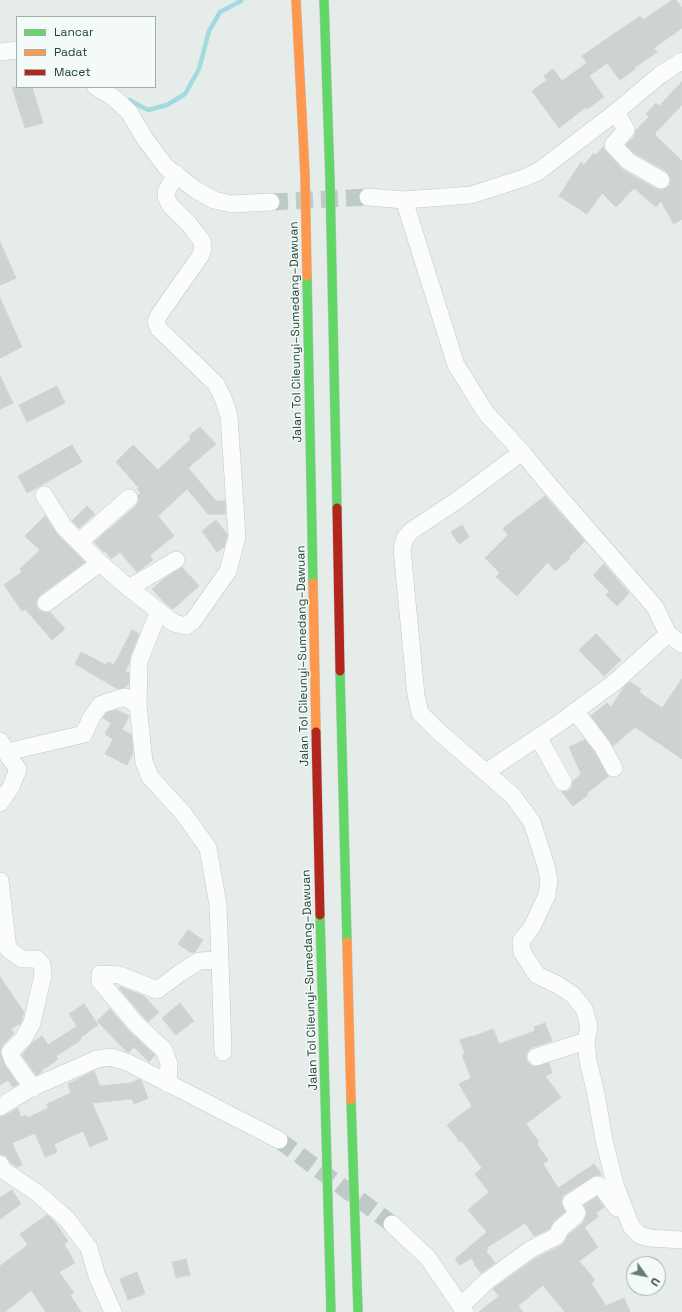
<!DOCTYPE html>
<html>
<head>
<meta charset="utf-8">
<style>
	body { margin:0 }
	#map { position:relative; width:682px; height:1312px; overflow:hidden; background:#e6ece9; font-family:"Space Grotesk",sans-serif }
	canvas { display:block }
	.legend { position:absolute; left:16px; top:16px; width:140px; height:72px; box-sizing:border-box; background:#f4faf7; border:1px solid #9fb1aa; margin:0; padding:5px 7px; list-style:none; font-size:12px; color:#204337 }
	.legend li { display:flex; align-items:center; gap:8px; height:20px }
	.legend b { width:20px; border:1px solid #9fb1aa }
	.north { position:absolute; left:626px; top:1256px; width:40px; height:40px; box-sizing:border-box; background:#f4faf7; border:1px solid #9fb1aa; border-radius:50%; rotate:123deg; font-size:11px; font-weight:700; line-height:16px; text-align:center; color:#204337 }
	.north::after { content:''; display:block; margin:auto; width:14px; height:18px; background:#657e75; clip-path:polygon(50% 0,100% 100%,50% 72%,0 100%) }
</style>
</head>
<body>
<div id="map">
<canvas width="682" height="1312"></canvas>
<ul class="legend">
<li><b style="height:5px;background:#63d668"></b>Lancar</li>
<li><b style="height:5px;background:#ff974d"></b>Padat</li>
<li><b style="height:5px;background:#b3261e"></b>Macet</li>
</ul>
<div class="north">U</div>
</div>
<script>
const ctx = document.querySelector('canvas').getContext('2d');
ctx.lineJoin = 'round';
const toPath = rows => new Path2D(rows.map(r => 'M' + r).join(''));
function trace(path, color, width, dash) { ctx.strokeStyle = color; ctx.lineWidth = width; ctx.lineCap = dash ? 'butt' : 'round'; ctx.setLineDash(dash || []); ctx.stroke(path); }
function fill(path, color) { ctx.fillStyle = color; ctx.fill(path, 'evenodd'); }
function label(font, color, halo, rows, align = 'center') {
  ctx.font = font + ' "Space Grotesk",sans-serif'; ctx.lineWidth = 3; ctx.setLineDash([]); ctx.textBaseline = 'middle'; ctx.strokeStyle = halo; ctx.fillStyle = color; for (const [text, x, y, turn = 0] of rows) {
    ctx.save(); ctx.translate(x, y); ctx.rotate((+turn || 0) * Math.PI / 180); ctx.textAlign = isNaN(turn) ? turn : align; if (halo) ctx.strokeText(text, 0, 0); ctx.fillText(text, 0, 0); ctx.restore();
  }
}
trace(toPath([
	[129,100,148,110,167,105,185,94,199,69,209,31,220,12,241,1]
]), '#a2dade', 4.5);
const building = toPath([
	[672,0,676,0,682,8,682,28,654,48,657,52,634,68,635,69,620,80,607,63,589,76,604,97,587,109,586,107,559,128,532,91,547,80,544,76,553,69,562,81,587,63,582,56,640,16,643,20,672,0],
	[682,82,682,105,655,133,655,135,682,161,682,219,674,224,661,201,656,207,634,188,616,207,602,193,587,214,559,196,581,162,584,165,594,153,596,155,603,147,606,152,623,170,656,189,661,190,666,188,670,185,671,180,669,175,666,171,634,153,626,145,634,137,636,130,649,117,646,114,656,103,659,106,682,82],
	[12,87,32,87,43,123,25,128,12,87],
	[0,242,16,278,0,285,0,242],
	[0,298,22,347,0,358,0,298],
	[0,376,13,403,0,409,0,376],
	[57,386,65,403,27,422,19,405,57,386],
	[200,427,216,444,188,468,216,501,225,501,225,514,208,514,187,489,158,516,174,536,150,555,153,560,137,572,120,552,111,559,105,551,104,552,94,542,136,506,139,501,138,495,141,493,137,489,139,488,116,462,133,445,158,470,191,439,189,436,200,427],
	[72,445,82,462,27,493,18,476,72,445],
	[545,496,585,541,569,557,570,559,555,571,548,562,517,596,496,577,500,573,485,558,508,535,503,528,545,496],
	[87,506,95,514,79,528,72,521,87,506],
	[45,516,57,534,85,562,40,595,37,599,36,605,38,609,42,612,47,613,50,612,65,629,52,640,25,609,22,611,4,585,22,572,20,569,40,550,25,536,45,516],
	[216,520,227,534,227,536,224,547,217,552,202,531,216,520],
	[462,525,469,537,459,544,451,532,462,525],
	[604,564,629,593,617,606,606,595,609,591,593,575,604,564],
	[182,567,199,586,173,609,165,603,152,589,164,579,182,567],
	[132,630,139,634,130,657,129,664,125,671,129,673,129,682,126,687,118,689,75,664,81,652,106,665,108,662,114,665,132,630],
	[596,634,621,660,604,676,579,650,596,634],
	[682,679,682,759,635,727,613,746,591,716,607,703,611,707,624,687,630,682,641,689,639,692,662,708,682,679],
	[117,710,129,716,122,730,131,734,133,750,132,752,133,753,127,765,105,754,113,739,105,734,111,723,103,718,106,713,117,710],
	[585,740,594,751,608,776,586,794,588,795,573,806,562,792,568,791,572,787,573,781,581,774,569,747,585,740],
	[188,930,203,940,195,952,192,953,178,944,188,930],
	[0,977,24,1012,21,1023,11,1029,14,1033,3,1045,0,1050,4,1064,18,1084,13,1087,8,1080,0,1085,0,977],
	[121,987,144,996,159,1012,148,1022,119,988,121,987],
	[180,1003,194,1021,176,1035,162,1018,180,1003],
	[84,1004,98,1025,80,1038,81,1040,56,1056,58,1059,41,1071,42,1072,36,1075,22,1055,33,1042,42,1036,48,1045,77,1026,69,1014,84,1004],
	[110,1009,129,1031,155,1055,149,1062,134,1047,129,1052,126,1051,97,1021,110,1009],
	[545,1023,552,1041,533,1047,529,1050,526,1055,526,1060,529,1064,534,1067,549,1063,552,1073,545,1076,561,1097,526,1124,539,1142,537,1144,548,1160,543,1164,558,1188,594,1164,602,1175,596,1175,592,1177,565,1194,562,1197,561,1202,565,1212,553,1222,549,1229,534,1236,525,1223,486,1248,488,1249,486,1251,495,1263,481,1273,474,1264,475,1263,471,1258,460,1265,455,1259,487,1232,468,1210,489,1192,475,1174,482,1168,462,1141,460,1142,447,1125,472,1106,459,1084,471,1078,462,1055,465,1054,460,1040,472,1036,472,1037,493,1029,499,1044,535,1031,534,1027,545,1023],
	[94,1071,100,1086,131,1083,139,1079,141,1080,148,1098,134,1104,132,1099,92,1103,108,1139,90,1147,83,1131,54,1144,57,1152,45,1157,35,1133,12,1143,22,1165,17,1167,11,1163,6,1156,0,1154,0,1117,5,1116,18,1108,21,1117,26,1115,28,1118,48,1108,47,1104,71,1093,68,1084,94,1071],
	[12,1190,21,1204,0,1219,0,1198,12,1190],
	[597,1197,604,1207,596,1213,598,1217,584,1227,598,1247,579,1261,595,1280,591,1283,606,1306,624,1298,630,1312,565,1312,543,1285,518,1306,523,1312,479,1312,499,1296,493,1289,536,1258,562,1245,566,1240,568,1235,582,1224,585,1219,587,1213,584,1205,597,1197],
	[47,1215,54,1221,68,1241,64,1244,75,1263,59,1272,74,1293,70,1295,81,1312,46,1312,31,1290,5,1312,0,1312,0,1266,28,1245,20,1234,47,1215],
	[186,1259,190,1275,176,1278,172,1262,186,1259],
	[137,1272,145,1294,128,1300,120,1279,137,1272]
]);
fill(building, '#ccd3d0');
trace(building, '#ced5d2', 1);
trace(toPath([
	[271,202,368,197],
	[279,1140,392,1224]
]), '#becac5', 17, [17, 8]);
const street = toPath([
	[0,52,17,50],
	[96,87,113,97,129,112,145,139,166,167,196,190,214,200,231,204,271,202],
	[616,112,626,130,613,145,628,161,661,180],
	[368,197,404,200,471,195,524,178,539,171,616,112,660,75,682,61],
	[404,200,456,365,486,413,522,452,544,479,655,607,668,634,682,644],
	[522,452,459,499,411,531,405,538,402,549,416,695,420,713,438,731,513,796,532,822,546,866,549,880,547,895,532,927,521,941,522,952,537,975,558,985,573,995,584,1009,589,1026,586,1041,588,1061,596,1094,604,1140,616,1187,631,1226,639,1235,650,1238,682,1240],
	[44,495,64,527,100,563,129,588,174,623,186,626,193,621,228,571,237,537,229,416,223,398,216,384,159,329,156,322,159,315,201,255,203,248,202,241,195,232,189,224,170,205,166,197,166,192,176,174],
	[79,542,129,498],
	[129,588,176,560],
	[46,603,100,563],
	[159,611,139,661,138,705,144,762,150,777,183,813,208,848,218,905,220,960,199,961,180,973,157,990,119,975,100,974,100,981,136,1024,164,1050,169,1064,168,1084],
	[575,711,602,746,614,768],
	[538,737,563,782],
	[0,741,9,757,18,769,11,787,0,803],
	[7,752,84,734,91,718,100,705,108,702,125,697,138,705],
	[486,772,558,724,615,682,668,634],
	[0,881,8,949,22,959,37,959,42,965,43,975,32,1023,23,1039,10,1052,13,1060,33,1088],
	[220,960,223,1052],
	[536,1057,586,1041],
	[0,1107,29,1089,97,1059,111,1057,129,1063,279,1140],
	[0,1164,3,1170,36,1192,67,1219,89,1248,97,1276,113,1312],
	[392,1224,428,1258,465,1312],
	[461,1306,487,1281,531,1249,557,1236,560,1229,575,1216,577,1213,571,1202,597,1185,602,1187,617,1208]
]);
const fast = toPath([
	[324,0,330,180,337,508],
	[307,276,313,583],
	[340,671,347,942],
	[320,915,331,1312],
	[351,1100,358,1312]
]);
const slow = toPath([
	[296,0,305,175,307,276],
	[313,583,316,732],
	[347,942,351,1100]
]);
const jam = toPath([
	[337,508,340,671],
	[316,732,320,915]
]);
trace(street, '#c3c9c6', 18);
trace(fast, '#c1cbc7', 10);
trace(slow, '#c1cbc7', 10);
trace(jam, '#c1cbc7', 10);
trace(street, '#fbfcfc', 17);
trace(fast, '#63d668', 9);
trace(slow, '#ff974d', 9);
trace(jam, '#b3261e', 9);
label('12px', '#204337', '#f4faf7', [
	["Jalan Tol Cileunyi–Sumedang–Dawuan",296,332,-91],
	["Jalan Tol Cileunyi–Sumedang–Dawuan",303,656,-91],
	["Jalan Tol Cileunyi–Sumedang–Dawuan",310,980,-92]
]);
</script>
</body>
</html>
